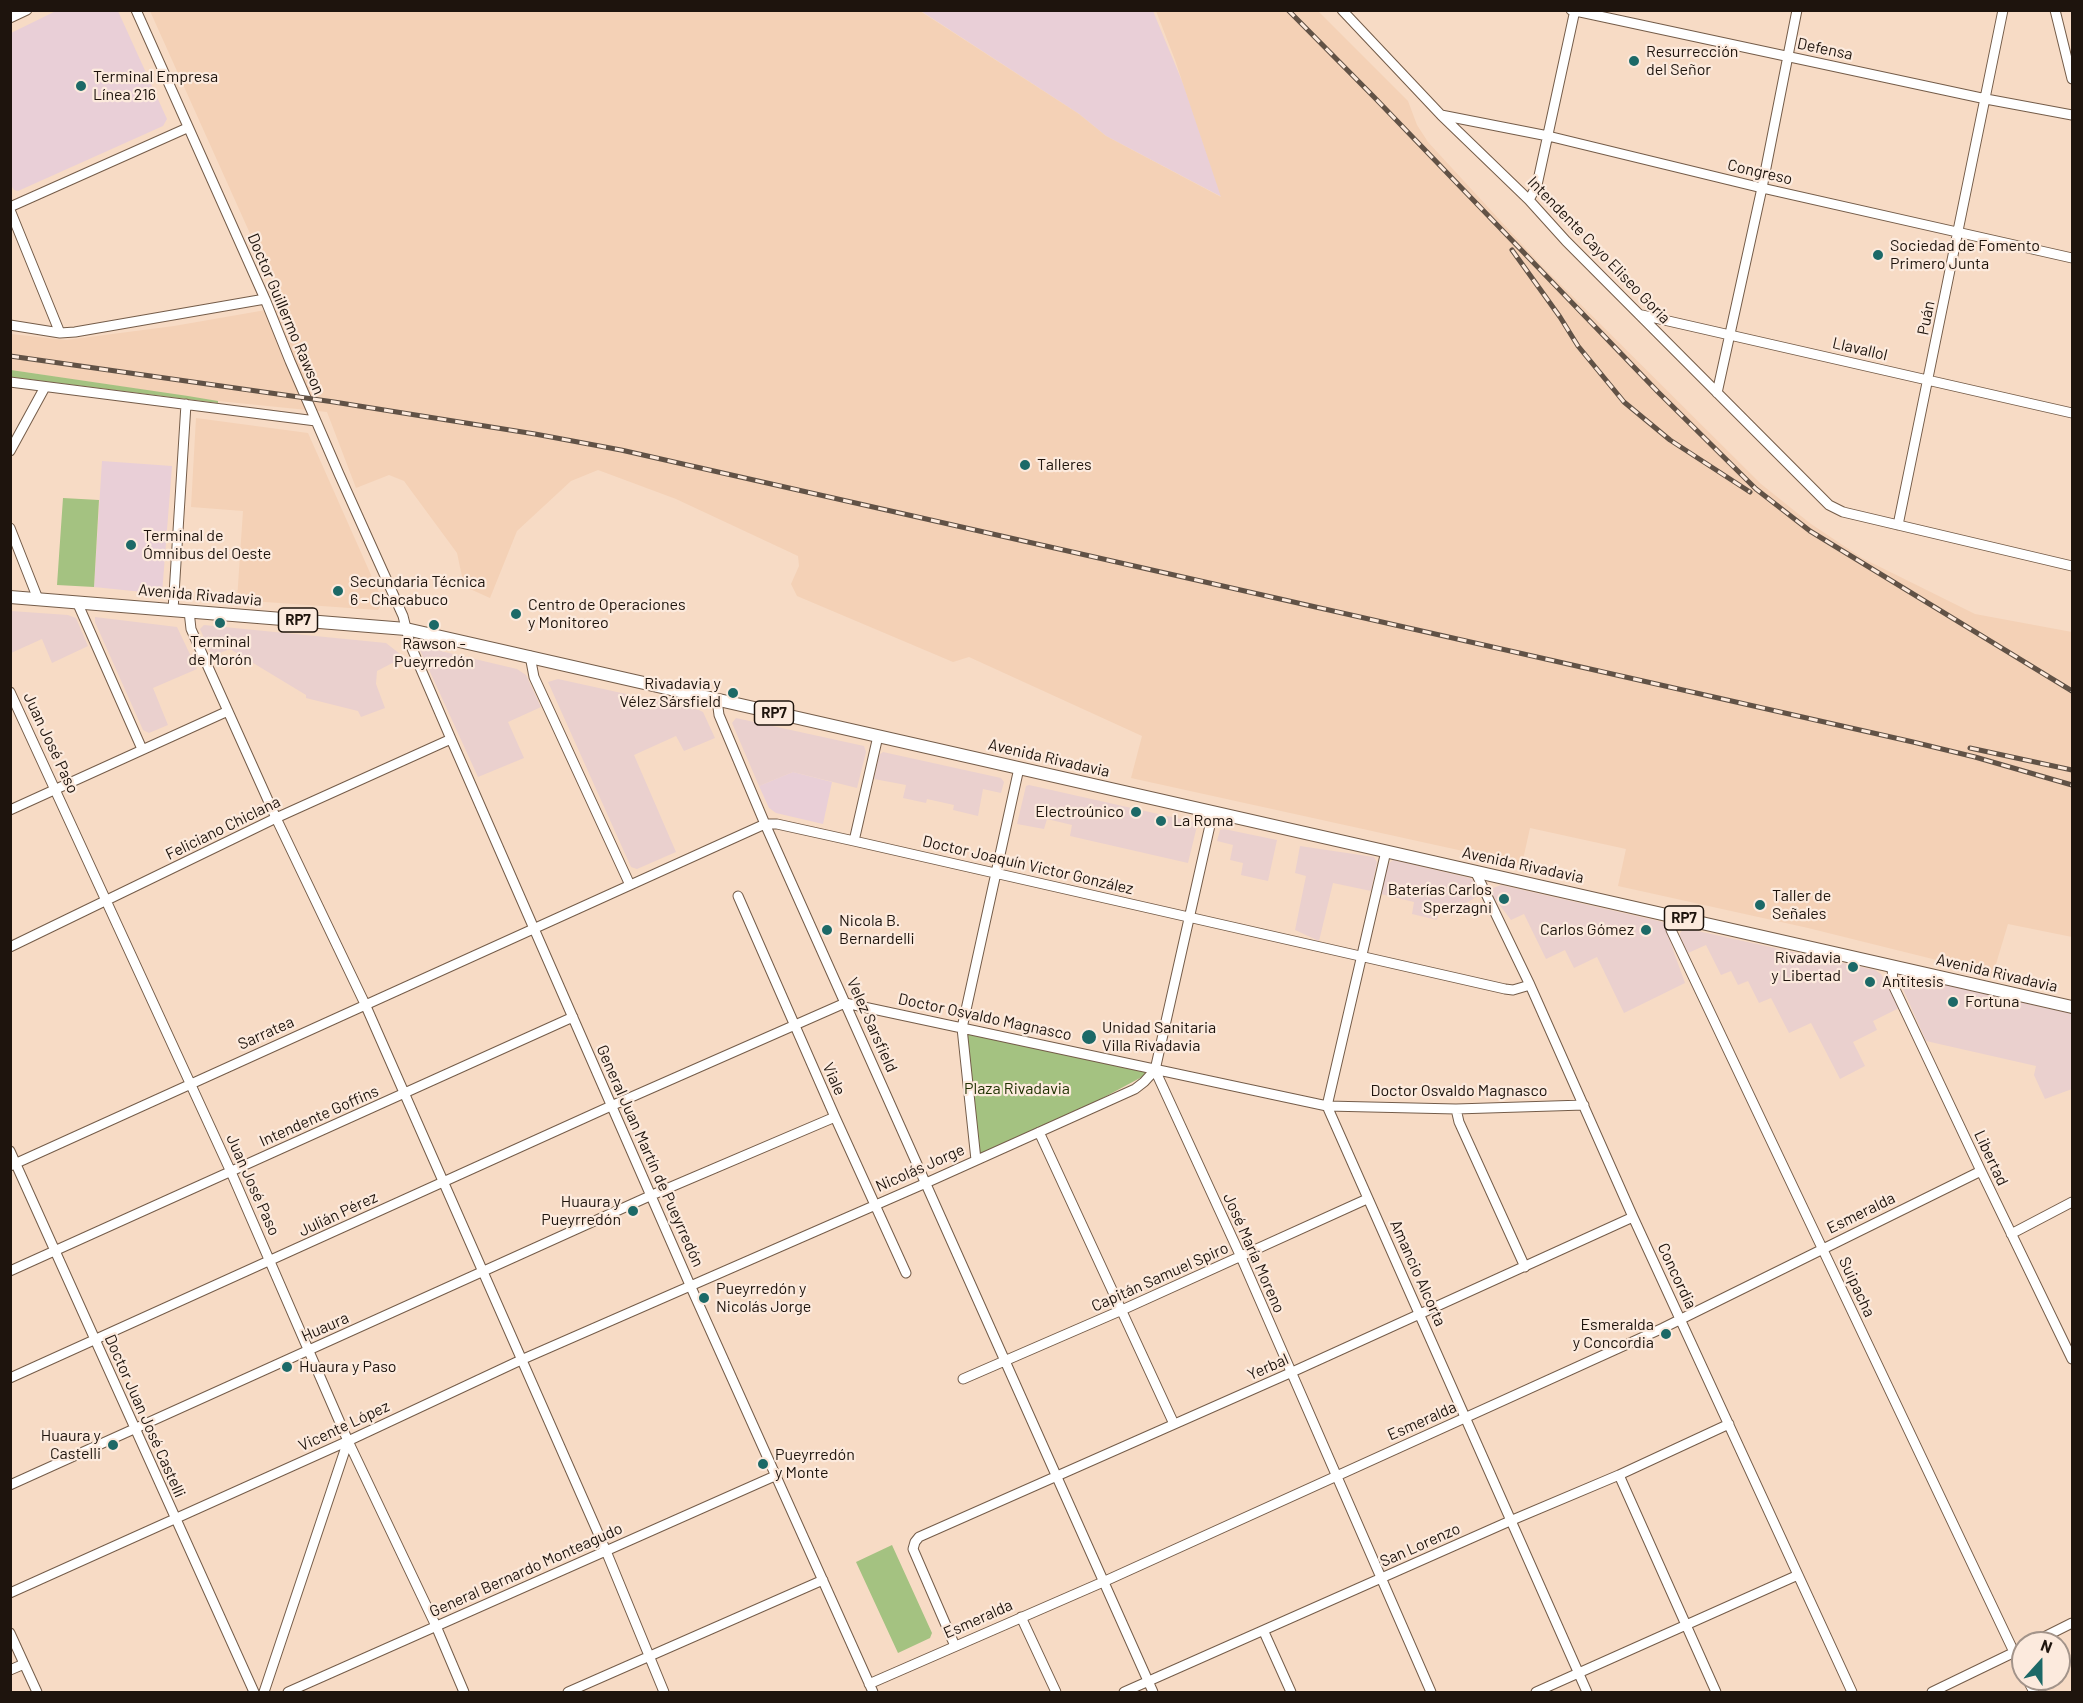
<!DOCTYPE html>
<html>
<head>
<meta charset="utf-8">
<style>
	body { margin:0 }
	#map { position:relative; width:2083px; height:1703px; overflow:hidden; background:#f7dbc5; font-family:Barlow,sans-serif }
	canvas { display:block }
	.frame { position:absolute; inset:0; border:12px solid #1e140d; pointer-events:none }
	.north { position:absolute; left:2011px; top:1631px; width:60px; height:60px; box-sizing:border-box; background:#fceadd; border:2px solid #a3948a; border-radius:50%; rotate:21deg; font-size:16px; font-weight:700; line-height:24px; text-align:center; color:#1e140d }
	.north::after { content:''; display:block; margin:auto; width:21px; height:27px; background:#1c6967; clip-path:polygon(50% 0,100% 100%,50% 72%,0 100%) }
</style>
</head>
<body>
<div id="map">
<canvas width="2083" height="1703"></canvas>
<div class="frame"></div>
<div class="north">N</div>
</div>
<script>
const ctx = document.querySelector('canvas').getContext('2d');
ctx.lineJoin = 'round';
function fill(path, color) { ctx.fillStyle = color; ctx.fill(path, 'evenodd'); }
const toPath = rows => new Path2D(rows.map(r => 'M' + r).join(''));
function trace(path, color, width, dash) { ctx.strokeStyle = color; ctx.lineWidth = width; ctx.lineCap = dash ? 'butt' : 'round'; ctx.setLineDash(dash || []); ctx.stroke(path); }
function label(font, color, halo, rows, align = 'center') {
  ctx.font = font + ' Barlow,sans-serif'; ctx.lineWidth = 4.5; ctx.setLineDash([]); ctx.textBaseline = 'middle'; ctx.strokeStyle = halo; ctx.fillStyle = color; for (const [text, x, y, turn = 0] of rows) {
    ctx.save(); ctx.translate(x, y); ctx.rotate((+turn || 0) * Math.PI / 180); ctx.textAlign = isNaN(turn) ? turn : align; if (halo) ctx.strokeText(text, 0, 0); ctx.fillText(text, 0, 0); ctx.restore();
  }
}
fill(toPath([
	[11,611,68,615,76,618,88,646,52,663,42,639,11,653],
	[95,617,177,627,197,669,153,688,168,725,149,733,143,730,95,622],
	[204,625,386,643,404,657,377,671,376,684,385,708,361,717,358,711,306,698,306,695,230,649,212,656,200,629],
	[424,647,517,669,526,675,541,707,508,722,524,758,478,777,420,650],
	[558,679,699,710,703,712,715,738,684,751,676,736,634,755,676,852,637,869,631,867,548,682],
	[736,718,864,746,866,752,857,788,793,772,759,786,732,723],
	[883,752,1001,778,1004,782,1001,793,983,789,978,816,953,810,954,805,927,799,926,803,903,798,906,785,874,779,879,755],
	[1029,785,1194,822,1197,826,1188,863,1070,836,1072,825,1047,819,1044,829,1017,824,1026,786],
	[1224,829,1277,840,1268,881,1241,875,1243,863,1230,860,1233,845,1217,841,1220,830],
	[1300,846,1374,857,1377,862,1371,891,1333,883,1319,941,1295,930,1306,876,1295,873],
	[1393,860,1470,878,1473,880,1479,895,1453,912,1440,909,1437,920,1412,914,1414,902,1381,894,1388,864],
	[1501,885,1663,922,1685,983,1624,1013,1597,957,1574,968,1565,950,1546,959,1524,914,1511,920,1492,895,1493,888],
	[1684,928,1875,970,1881,974,1899,1008,1873,1021,1877,1030,1853,1042,1865,1066,1840,1079,1811,1023,1789,1033,1771,998,1759,1003,1748,981,1738,985,1731,971,1721,975,1706,945,1688,953,1680,936,1680,933],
	[1910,977,2072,1014,2072,1089,2045,1099,2034,1075,2036,1066,1926,1041,1902,987,1902,982]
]), '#ead0ce');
fill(toPath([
	[58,10,118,11,167,119,163,126,18,191,14,190,10,184,11,33],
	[921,11,1153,11,1184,86,1222,197,1106,136,1079,114],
	[102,461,172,466,162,594,94,587],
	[793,772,832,782,823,824,776,813,769,808,759,786]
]), '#e9cfd7');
fill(toPath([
	[150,11,920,11,1079,114,1106,136,1221,197,1175,60,1156,11,1318,11,1408,101,1417,125,1428,142,1542,266,1761,484,1811,524,1862,558,1975,614,2072,632,2072,937,2008,924,1993,974,1808,928,1618,886,1626,849,1530,828,1522,864,1131,778,1142,736,969,657,953,662,797,596,791,584,799,566,798,556,676,499,598,470,571,481,517,531,490,598,470,589,463,581,457,553,404,481,389,475,356,488,327,412,218,401,11,370,11,334,66,340,174,326,283,307],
	[196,418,308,433,383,602,378,610,237,600,243,511,191,507]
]), '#f4d1b6');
fill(toPath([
	[11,370,188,396,218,401,218,403,11,377],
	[63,498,99,500,94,587,57,585],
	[962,1028,1155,1070,1039,1132,976,1160],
	[892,1545,932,1633,930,1638,898,1653,856,1562]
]), '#a4c281');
const minor = toPath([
	[136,10,265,299,290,361,339,474,403,616,410,644,451,739,690,1285,873,1692],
	[1342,10,1441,115,1529,200,1566,241,1829,505,1843,512,2072,566],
	[1571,10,1986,99,2072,115],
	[2055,10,2072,79],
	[10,18,27,10],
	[1441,115,1548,136,1762,188,2072,258],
	[1529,200,1537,185,1575,10],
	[10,207,187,128],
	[10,210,60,333],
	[1642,315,2072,413],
	[10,325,60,333,75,332,265,299],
	[10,382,316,421],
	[1717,393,1762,188,1797,10],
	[10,451,45,387],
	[1898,525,2003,10],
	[10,528,38,599],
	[77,602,142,749],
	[173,610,186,404],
	[189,611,191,629,276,818,365,1004,606,1551,664,1692],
	[530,656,534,677,630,885],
	[10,692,231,1172,348,1441,436,1626,464,1692],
	[717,700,719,715,765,824,1153,1692],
	[10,810,228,711],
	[1213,812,1155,1070,1241,1257,1431,1692],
	[854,841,878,736],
	[1386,851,1327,1106,1587,1692],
	[1475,871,1530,985,1633,1217,1852,1692],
	[738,896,835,1117,906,1273],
	[1673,915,1671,930,2023,1671],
	[10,947,276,818,451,739],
	[1892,966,1893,985,1981,1171,2072,1359],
	[1456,1109,1459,1122,1525,1267],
	[1039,1132,1174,1424],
	[10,1151,254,1692],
	[976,1160,962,1028,1019,768],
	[10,1166,765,824,777,824,854,841,1505,989,1513,990,1530,985],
	[2011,1234,2072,1202],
	[10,1271,573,1017],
	[10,1378,611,1106,845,1003,1327,1106,1456,1109,1584,1105],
	[963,1379,1122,1310,1367,1199],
	[1619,1475,1716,1692],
	[10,1485,652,1195,835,1117],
	[10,1593,348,1441,521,1360,926,1183,1135,1089,1144,1082,1155,1070],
	[1021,1617,1056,1692],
	[1264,1632,1291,1692],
	[10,1633,37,1692],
	[2032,1643,2072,1623],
	[955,1646,913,1549,915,1542,919,1537,1290,1373,1633,1217],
	[10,1670,24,1664],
	[2027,1679,2034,1692],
	[869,1684,1103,1582,1663,1328,1981,1171],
	[264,1692,348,1441],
	[288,1692,777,1475],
	[568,1692,823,1580],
	[1124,1692,1510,1521,1619,1475,1729,1424],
	[1536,1692,1798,1575],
	[1932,1692,2023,1648]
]);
const major = toPath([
	[10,597,406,629,2072,1007]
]);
trace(minor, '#745c49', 11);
trace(major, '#745c49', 14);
trace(minor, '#fff', 9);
trace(major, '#fff', 12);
const rail = toPath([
	[1288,10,1374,97,1658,392,1756,489,1810,531,2072,691],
	[1512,250,1560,317,1578,346,1624,402,1670,440,1750,492],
	[10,356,334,402,535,434,621,450,1913,742,1975,757,2072,785],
	[1970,748,2072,770]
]);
trace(rail, '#615246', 5);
trace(rail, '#fceadd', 3, [9]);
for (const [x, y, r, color] of [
	[1634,61,6,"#1c6967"],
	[81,86,6,"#1c6967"],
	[1878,255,6,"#1c6967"],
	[1025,465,6,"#1c6967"],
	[131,545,6,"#1c6967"],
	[338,591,6,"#1c6967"],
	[516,614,6,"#1c6967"],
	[220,623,6,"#1c6967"],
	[434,625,6,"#1c6967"],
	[733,693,6,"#1c6967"],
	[1136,812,6,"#1c6967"],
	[1161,821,6,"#1c6967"],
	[1504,899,6,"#1c6967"],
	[1760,905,6,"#1c6967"],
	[827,930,6,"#1c6967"],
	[1646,930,6,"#1c6967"],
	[1853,967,6,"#1c6967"],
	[1870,982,6,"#1c6967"],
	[1953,1002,6,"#1c6967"],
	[1089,1037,8,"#1c6967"],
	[633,1211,6,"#1c6967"],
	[704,1298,6,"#1c6967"],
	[1666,1334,6,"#1c6967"],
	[287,1367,6,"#1c6967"],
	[113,1445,6,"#1c6967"],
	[763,1464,6,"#1c6967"]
]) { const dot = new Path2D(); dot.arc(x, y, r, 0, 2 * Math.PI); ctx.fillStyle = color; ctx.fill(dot); trace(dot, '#fceadd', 2); }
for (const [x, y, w] of [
	[298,620,39],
	[774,713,39],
	[1684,918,39]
]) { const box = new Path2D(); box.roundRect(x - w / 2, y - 12, w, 24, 4.5); ctx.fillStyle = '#fceadd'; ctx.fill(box); trace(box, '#1e140d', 1.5); }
label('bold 15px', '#1e140d', null, [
	["RP7",298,620],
	["RP7",774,713],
	["RP7",1684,918]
]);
label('16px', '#1e140d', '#fceadd', [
	["Defensa",1825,49,12],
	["Congreso",1760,172,13],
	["Intendente Cayo Eliseo Goria",1599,250,46],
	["Doctor Guillermo Rawson",286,314,67],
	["Puán",1926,318,-79],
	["Llavallol",1860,349,13],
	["Avenida Rivadavia",200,595,5],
	["Juan José Paso",51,743,65],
	["Avenida Rivadavia",1049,758,13],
	["Feliciano Chiclana",223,828,-26],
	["Doctor Joaquín Victor González",1028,865,13],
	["Avenida Rivadavia",1523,865,12],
	["Avenida Rivadavia",1997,973,13],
	["Doctor Osvaldo Magnasco",985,1017,12],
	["Velez Sarsfield",872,1025,66],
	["Sarratea",266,1033,-24],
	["Viale",834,1079,66],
	["Doctor Osvaldo Magnasco",1459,1091],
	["Intendente Goffins",319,1116,-24],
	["General Juan Martín de Pueyrredón",650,1156,66],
	["Libertad",1991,1158,65],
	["Nicolás Jorge",920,1168,-24],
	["Juan José Paso",253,1185,66],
	["Esmeralda",1861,1213,-26],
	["Julián Pérez",338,1214,-25],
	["José María Moreno",1254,1253,66],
	["Amancio Alcorta",1418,1273,66],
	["Concordia",1677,1276,65],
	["Capitán Samuel Spiro",1160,1277,-24],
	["Suipacha",1857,1287,65],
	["Huaura",325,1327,-24],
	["Yerbal",1268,1367,-24],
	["Doctor Juan José Castelli",145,1416,66],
	["Esmeralda",1422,1421,-24],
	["Vicente López",344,1426,-25],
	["San Lorenzo",1420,1545,-24],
	["General Bernardo Monteagudo",526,1570,-24],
	["Esmeralda",978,1619,-24]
]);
label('16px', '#1e140d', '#fceadd', [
	["Resurrección",1646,52],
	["del Señor",1646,70],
	["Terminal Empresa",93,77],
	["Línea 216",93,95],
	["Sociedad de Fomento",1890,246],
	["Primero Junta",1890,264],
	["Talleres",1037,465],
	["Terminal de",143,536],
	["Ómnibus del Oeste",143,554],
	["Secundaria Técnica",350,582],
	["6 - Chacabuco",350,600],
	["Centro de Operaciones",528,605],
	["y Monitoreo",528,623],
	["Terminal",220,642,"center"],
	["de Morón",220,660,"center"],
	["Rawson -",434,644,"center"],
	["Pueyrredón",434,662,"center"],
	["Rivadavia y",721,684,"right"],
	["Vélez Sársfield",721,702,"right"],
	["Electroúnico",1124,812,"right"],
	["La Roma",1173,821],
	["Baterías Carlos",1492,890,"right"],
	["Sperzagni",1492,908,"right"],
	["Taller de",1772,896],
	["Señales",1772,914],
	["Nicola B.",839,921],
	["Bernardelli",839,939],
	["Carlos Gómez",1634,930,"right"],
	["Rivadavia",1841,958,"right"],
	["y Libertad",1841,976,"right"],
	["Antitesis",1882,982],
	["Fortuna",1965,1002],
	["Unidad Sanitaria",1102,1028],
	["Villa Rivadavia",1102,1046],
	["Huaura y",621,1202,"right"],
	["Pueyrredón",621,1220,"right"],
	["Pueyrredón y",716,1289],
	["Nicolás Jorge",716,1307],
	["Esmeralda",1654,1325,"right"],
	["y Concordia",1654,1343,"right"],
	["Huaura y Paso",299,1367],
	["Huaura y",101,1436,"right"],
	["Castelli",101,1454,"right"],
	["Pueyrredón",775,1455],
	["y Monte",775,1473]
], 'left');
label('16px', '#1e3000', '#fceadd', [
	["Plaza Rivadavia",1017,1089]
]);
</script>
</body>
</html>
